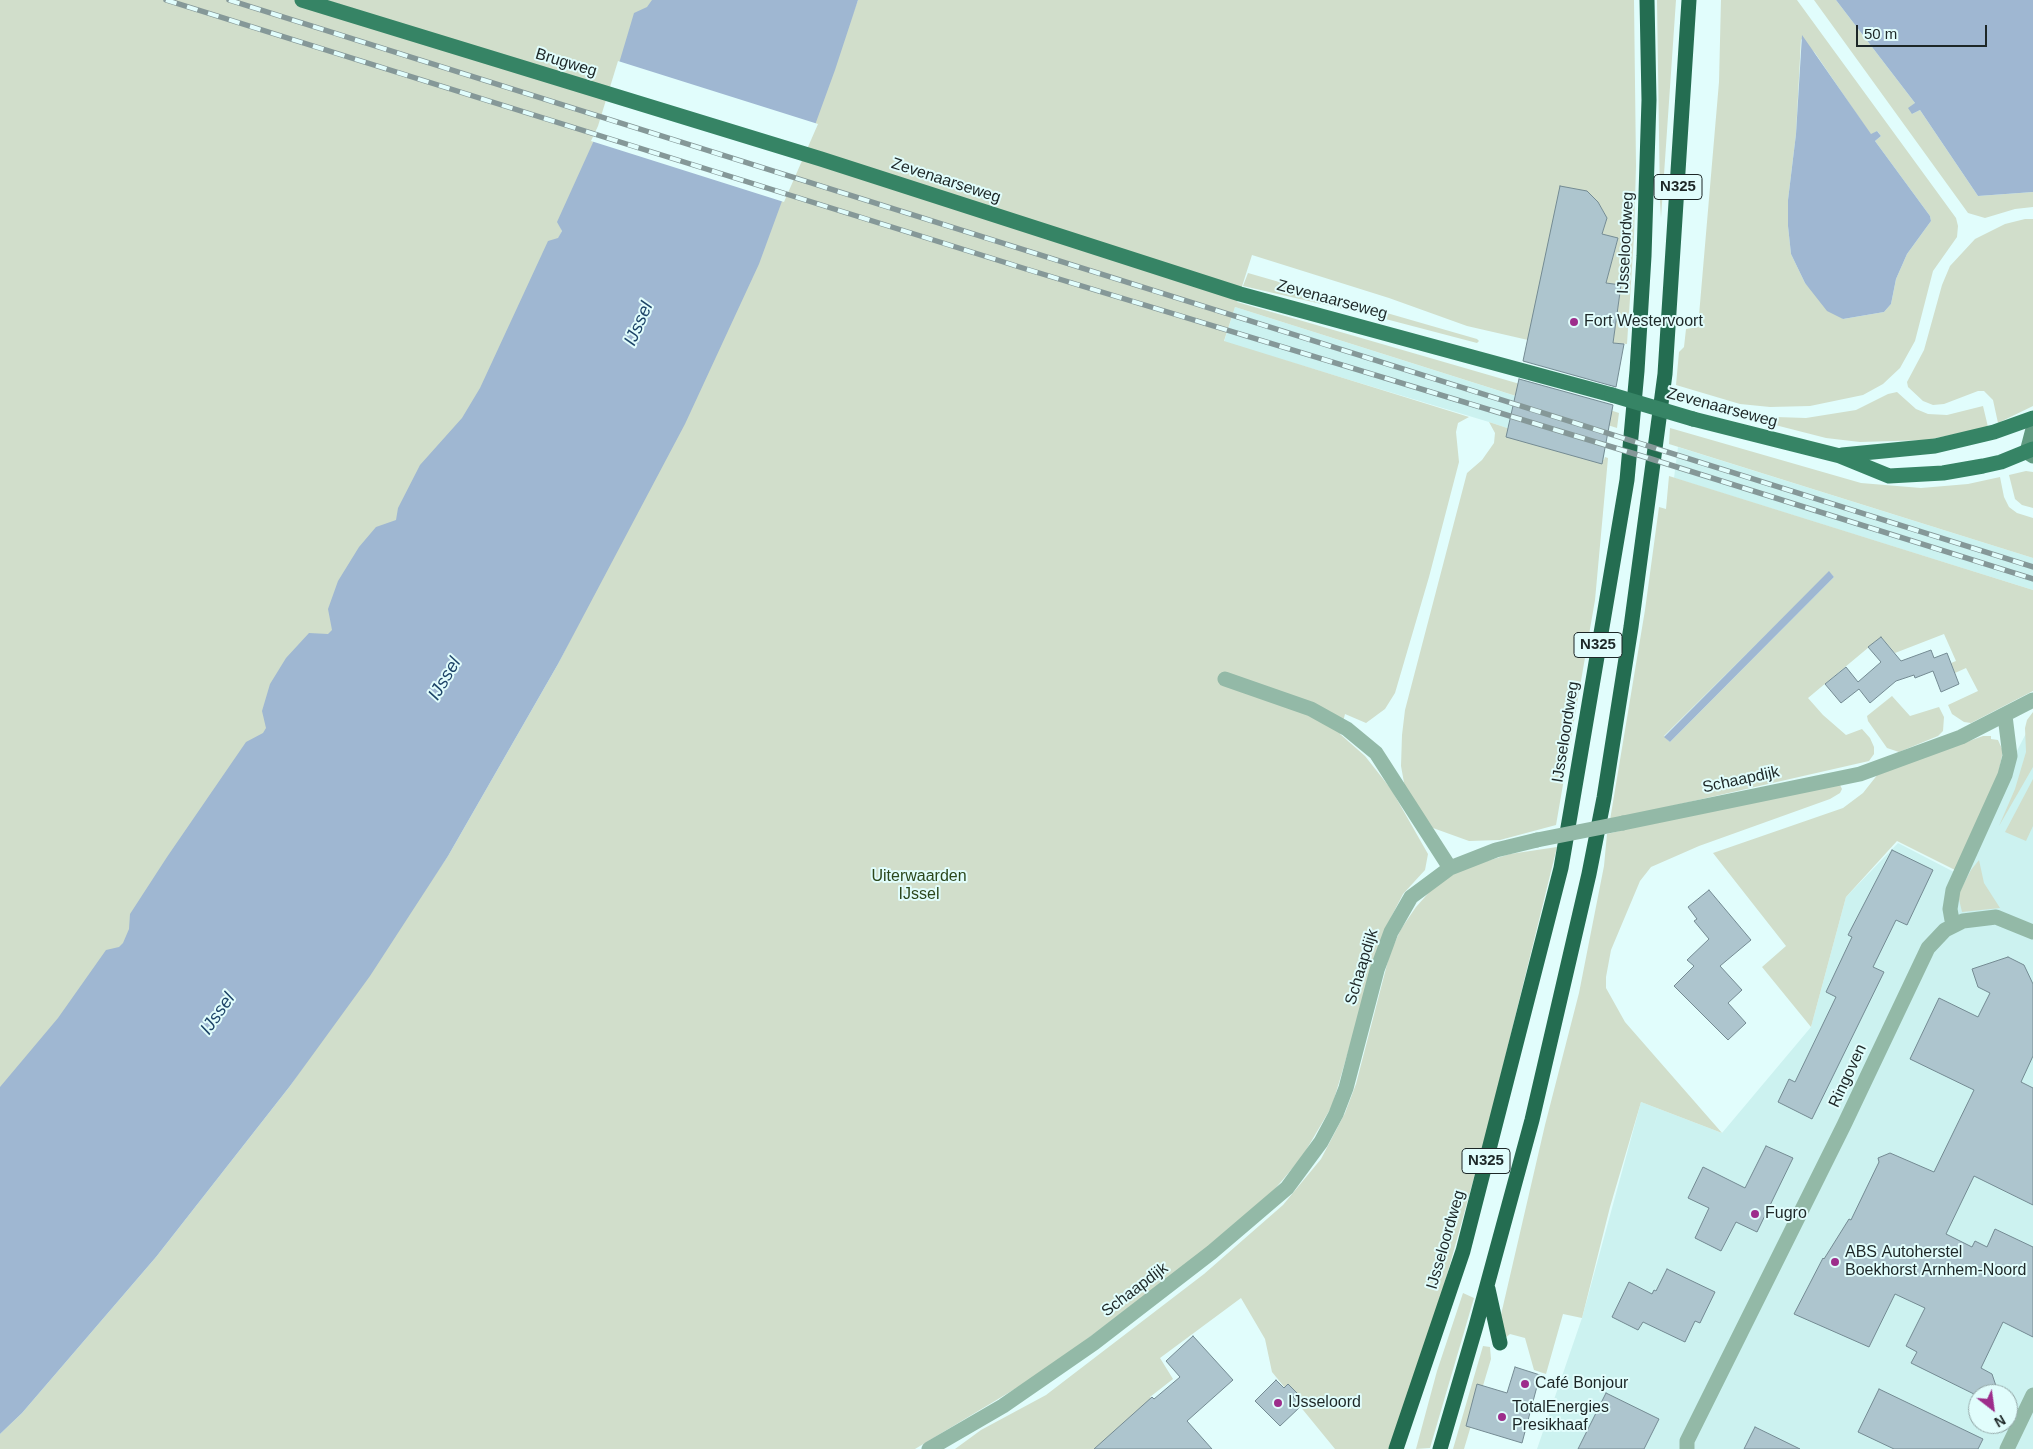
<!DOCTYPE html>
<html>
<head>
<meta charset="utf-8">
<style>
	body { margin:0 }
	#map { position:relative; width:2033px; height:1449px; overflow:hidden; background:#e1fdfc; font-family:Helvetica,sans-serif }
	canvas { display:block }
	.north { position:absolute; left:1968px; top:1384px; width:50px; height:50px; box-sizing:border-box; background:#e1fdfc; border:1px solid #93a7a7; border-radius:50%; rotate:150deg; font-size:14px; font-weight:700; line-height:20px; text-align:center; color:#1d2727 }
	.north::after { content:''; display:block; margin:auto; width:18px; height:22px; background:#9d2d8b; clip-path:polygon(50% 0,100% 100%,50% 72%,0 100%) }
	.scale { position:absolute; left:1856px; top:25px; width:131px; height:22px; box-sizing:border-box; border:2px solid #1d2727; border-top:0; padding-left:6px; font-size:15px; line-height:18px; white-space:nowrap; color:#1d2727; -webkit-text-stroke:4px #e1fdfc; paint-order:stroke }
</style>
</head>
<body>
<div id="map">
<canvas width="2033" height="1449"></canvas>
<div class="north">N</div>
<div class="scale">50 m</div>
</div>
<script>
const ctx = document.querySelector('canvas').getContext('2d');
ctx.lineJoin = 'round';
function fill(path, color) { ctx.fillStyle = color; ctx.fill(path, 'evenodd'); }
const toPath = rows => new Path2D(rows.map(r => 'M' + r).join(''));
function trace(path, color, width, dash) { ctx.strokeStyle = color; ctx.lineWidth = width; ctx.lineCap = dash ? 'butt' : 'round'; ctx.setLineDash(dash || []); ctx.stroke(path); }
function label(font, color, halo, rows, align = 'center') {
  ctx.font = font + ' Helvetica,sans-serif'; ctx.lineWidth = 4; ctx.setLineDash([]); ctx.textBaseline = 'middle'; ctx.strokeStyle = halo; ctx.fillStyle = color; for (const [text, x, y, turn = 0] of rows) {
    ctx.save(); ctx.translate(x, y); ctx.rotate((+turn || 0) * Math.PI / 180); ctx.textAlign = isNaN(turn) ? turn : align; if (halo) ctx.strokeText(text, 0, 0); ctx.fillText(text, 0, 0); ctx.restore();
  }
}
fill(toPath([
	[1235,307,1607,425,1604,460,1489,422,1224,342],
	[1678,447,2033,558,2033,590,1674,478],
	[2033,720,2033,1449,1537,1449,1582,1318,1641,1102,1722,1133,1811,1027,1846,897,1898,843,1954,872],
	[1978,1394,2008,1394,2008,1424,1978,1424]
]), '#ccf2f0');
fill(toPath([
	[0,0,654,0,623,53,600,127,560,226,562,231,486,387,408,507,347,628,141,931,0,1108],
	[858,0,1634,0,1636,166,1634,237,1627,344,1613,343,1621,285,1606,283,1618,239,1602,234,1607,218,1598,202,1587,191,1528,340,1467,326,1389,298,1252,255,1237,302,1613,411,1619,413,1617,428,1235,307,1224,341,1469,417,1458,423,1456,432,1459,462,1429,577,1395,693,1385,709,1366,723,1345,714,1340,734,1365,756,1391,789,1428,854,1425,870,1403,894,1384,931,1332,1106,1302,1157,1274,1190,1243,1220,1048,1369,915,1449,0,1449,0,1434,22,1413,156,1257,290,1086,448,856,558,664,602,577,789,182],
	[1657,0,1676,0,1661,218,1660,202],
	[1721,0,1797,0,1956,218,1958,226,1957,237,1933,271,1915,341,1900,368,1883,384,1863,395,1810,406,1770,407,1740,404,1676,385,1679,352,1684,347,1686,329,1698,327,1719,82],
	[1801,39,1815,53,1871,135,1877,131,1878,132,1881,136,1875,141,1930,216,1931,221,1907,254,1896,279,1891,304,1884,312,1843,319,1805,283,1791,254,1788,226,1788,200,1796,134],
	[1814,0,1836,0,1915,103,1912,114,1920,110,1978,196,2033,192,2033,207,2015,209,1985,218,1968,213],
	[2025,219,2033,219,2033,406,1998,423,1993,400,1984,391,1978,391,1944,404,1933,405,1923,401,1908,387,1907,382,1924,350,1942,285,1950,266,1975,239,2005,224],
	[1248,273,1477,339,1479,341,1477,343,1378,317,1243,286],
	[1897,392,1916,409,1928,414,1947,415,1983,406,1988,427,1927,440,1860,442,1826,438,1693,404,1694,402,1746,416,1806,418,1856,410,1888,394],
	[1489,422,1604,460,1605,457,1608,458,1595,600,1556,825,1500,840,1469,841,1433,828,1405,788,1401,766,1402,735,1405,710,1467,473,1482,460,1494,443,1495,433],
	[1670,428,1861,483,1921,488,1968,484,2000,477,2004,497,2009,507,2017,513,2033,518,2033,558,1669,444],
	[2026,471,2033,472,2033,508,2022,505,2015,499,2009,475],
	[1669,476,2033,590,2033,691,1971,723,1964,722,1952,714,1948,705,1978,691,1966,668,1955,673,1951,663,1956,661,1944,634,1895,653,1881,637,1808,698,1823,715,1846,735,1862,729,1870,738,1874,747,1874,754,1869,761,1610,820,1645,610,1659,507,1666,509],
	[1829,572,1834,577,1670,742,1664,736],
	[1892,696,1910,716,1939,707,1944,717,1943,731,1938,736,1899,752,1887,748,1868,721,1867,716],
	[2033,712,2033,767,1999,826,2015,789,2026,752,2025,728,2027,720],
	[1983,736,1991,736,1991,739,1998,740,2003,751,1998,775,1957,871,1897,841,1846,897,1811,1027,1762,967,1786,946,1713,853,1843,808,1863,793,1878,774],
	[2033,779,2033,826,2026,841,2005,832],
	[1840,785,1842,789,1840,793,1830,799,1699,846,1651,867,1640,881,1611,950,1606,977,1606,988,1625,1022,1722,1133,1641,1102,1610,1207,1582,1318,1563,1314,1546,1374,1534,1370,1525,1338,1510,1334,1505,1338,1500,1319,1545,1125,1579,993,1604,866,1607,834,1685,815],
	[1557,847,1487,1131,1420,1372,1390,1449,1335,1449,1272,1372,1265,1339,1241,1298,1160,1358,1173,1379,1150,1397,1173,1428,1149,1449,955,1449,981,1430,1046,1395,1204,1274,1283,1205,1321,1159,1345,1113,1356,1084,1390,953,1401,929,1416,907,1432,889,1461,869,1510,854],
	[1979,860,1984,883,2000,908,1962,912,1958,895,1971,870],
	[1463,1293,1474,1298,1430,1448,1416,1449,1437,1371],
	[1483,1346,1490,1347,1491,1359,1464,1449,1453,1449]
]), '#d1decb');
fill(toPath([
	[652,0,858,0,835,70,811,136,789,182,759,264,685,424,558,664,448,856,370,976,290,1086,156,1257,22,1413,0,1434,0,1087,58,1018,106,950,119,947,123,943,129,929,130,914,167,857,246,742,263,733,266,728,262,711,270,684,286,658,309,633,328,634,332,630,328,609,338,581,359,547,376,527,396,520,398,508,420,465,462,418,480,388,548,241,558,238,562,231,557,222,600,127,634,13,647,7],
	[1836,0,2033,0,2033,192,1978,196,1920,110,1912,114,1908,108,1915,103],
	[1802,35,1871,134,1877,131,1881,136,1875,141,1930,216,1931,221,1907,254,1896,279,1891,304,1884,312,1843,319,1827,311,1805,283,1791,254,1788,226,1788,200,1796,134],
	[1829,571,1834,577,1670,742,1664,737]
]), '#9fb7d2');
fill(toPath([
	[618,61,818,124,784,202,591,141,598,126]
]), '#e1fdfc');
const building = toPath([
	[1560,186,1587,191,1598,202,1607,218,1602,234,1618,238,1606,283,1621,285,1613,343,1624,344,1616,387,1523,361,1560,186],
	[1519,379,1613,405,1602,464,1506,437,1519,379],
	[1881,637,1901,661,1931,650,1934,658,1947,653,1959,684,1941,692,1933,671,1915,678,1914,675,1896,681,1870,703,1859,689,1841,703,1825,684,1846,667,1858,682,1881,662,1868,647,1881,637],
	[1892,850,1933,870,1907,925,1896,920,1873,967,1884,972,1812,1119,1778,1102,1789,1079,1795,1082,1836,997,1826,992,1852,937,1848,935,1892,850],
	[1709,890,1751,940,1720,966,1742,990,1728,1003,1746,1023,1728,1040,1674,986,1694,966,1687,960,1709,939,1694,921,1697,919,1688,907,1709,890],
	[2008,957,2024,965,2033,984,2033,1056,2021,1082,2033,1088,2033,1205,1974,1176,1946,1234,1972,1247,1975,1241,1987,1247,1995,1229,2033,1247,2033,1337,2003,1322,1981,1368,1992,1374,1996,1386,1993,1392,1978,1396,1911,1363,1917,1352,1906,1346,1925,1308,1895,1294,1869,1347,1794,1314,1823,1258,1824,1259,1849,1219,1851,1220,1879,1162,1878,1158,1890,1153,1934,1172,1974,1090,1910,1059,1939,998,1978,1017,1990,993,1978,987,1972,969,2008,957],
	[1766,1146,1793,1158,1757,1232,1736,1222,1721,1251,1695,1238,1709,1208,1688,1198,1703,1167,1745,1188,1766,1146],
	[1667,1269,1715,1292,1700,1323,1695,1321,1685,1342,1643,1322,1638,1330,1612,1317,1629,1282,1652,1294,1654,1290,1656,1291,1667,1269],
	[1193,1336,1233,1380,1187,1421,1212,1449,1094,1449,1152,1397,1154,1399,1180,1377,1166,1361,1193,1336],
	[1515,1367,1540,1375,1522,1443,1466,1426,1477,1384,1507,1393,1515,1367],
	[1276,1380,1284,1388,1288,1384,1297,1393,1293,1397,1301,1406,1280,1426,1255,1401,1276,1380],
	[1879,1389,1983,1439,1978,1449,1894,1449,1858,1432,1879,1389],
	[1606,1393,1659,1419,1644,1449,1578,1449,1606,1393],
	[1755,1427,1800,1449,1744,1449,1755,1427]
]);
fill(building, '#adc5ce');
trace(building, '#748b93', 1);
trace(toPath([
	[1225,679,1311,709,1347,729,1376,753,1450,868],
	[1623,823,1860,774,1961,737,2033,700],
	[1953,926,1950,909,1953,890,2005,775,2010,756,2005,716],
	[929,1449,1003,1406,1094,1343,1212,1252,1287,1188,1321,1142,1336,1114,1346,1088,1377,970,1391,932,1411,897,1450,868,1496,850,1537,840],
	[1687,1449,1687,1441,1844,1125,1928,948,1945,930,1963,921,1996,917,2033,932],
	[2007,1449,2033,1395]
]), '#93b9a7', 15);
trace(toPath([
	[2033,429,2027,452,2033,456]
]), '#609a80', 15);
trace(toPath([
	[302,0,821,159,1240,294,1612,395],
	[1693,419,1840,456,1889,476,1943,473,1983,466,2001,462,2033,449],
	[1842,455,1935,446,1994,432,2033,418]
]), '#368465', 15);
trace(toPath([
	[1488,1289,1500,1343],
	[1396,1449,1463,1251,1561,868,1571,810,1627,480,1637,371,1644,256,1649,100,1647,0],
	[1440,1449,1476,1326,1532,1120,1589,874,1604,798,1631,627,1665,374,1689,0]
]), '#246d51', 15);
const rail = toPath([
	[166,0,1026,269,1645,457,2033,579],
	[229,0,2033,567]
]);
trace(rail, '#859898', 5.5);
trace(rail, '#e1fdfc', 4, [11]);
trace(toPath([
	[1537,840,1623,823]
]), '#93b9a7', 15);
trace(toPath([
	[1612,395,1693,419]
]), '#368465', 15);
for (const [x, y, r, color] of [
	[1574,322,5,"#9d2d8b"],
	[1755,1214,5,"#9d2d8b"],
	[1835,1262,5,"#9d2d8b"],
	[1525,1384,5,"#9d2d8b"],
	[1278,1403,5,"#9d2d8b"],
	[1502,1417,5,"#9d2d8b"]
]) { const dot = new Path2D(); dot.arc(x, y, r, 0, 2 * Math.PI); ctx.fillStyle = color; ctx.fill(dot); trace(dot, '#e1fdfc', 2); }
for (const [x, y, w] of [
	[1678,187,48],
	[1598,645,48],
	[1486,1161,48]
]) { const box = new Path2D(); box.roundRect(x - w / 2, y - 12.5, w, 25, 4); ctx.fillStyle = '#e1fdfc'; ctx.fill(box); trace(box, '#1d2727', 1); }
label('bold 15px', '#1d2727', null, [
	["N325",1678,187],
	["N325",1598,645],
	["N325",1486,1161]
]);
label('16px', '#1d2727', '#e1fdfc', [
	["Brugweg",566,63,17],
	["Zevenaarseweg",946,181,18],
	["IJsseloordweg",1626,243,-87],
	["Zevenaarseweg",1332,300,15],
	["Zevenaarseweg",1722,408,15],
	["IJsseloordweg",1566,732,-81],
	["Schaapdijk",1741,780,-12],
	["Schaapdijk",1362,967,-73],
	["Ringoven",1848,1076,-65],
	["IJsseloordweg",1446,1240,-74],
	["Schaapdijk",1135,1290,-37]
]);
label('16px', '#1d2727', '#e1fdfc', [
	["Fort Westervoort",1584,322],
	["Fugro",1765,1214],
	["ABS Autoherstel",1845,1253],
	["Boekhorst Arnhem-Noord",1845,1271],
	["Café Bonjour",1535,1384],
	["IJsseloord",1288,1403],
	["TotalEnergies",1512,1408],
	["Presikhaaf",1512,1426]
], 'left');
label('16px', '#2b471b', '#e1fdfc', [
	["Uiterwaarden",919,877],
	["IJssel",919,895]
]);
label('italic 18px', '#1c4367', '#e1fdfc', [
	["IJssel",639,324,-66],
	["IJssel",445,679,-59],
	["IJssel",218,1014,-55]
]);
</script>
</body>
</html>
